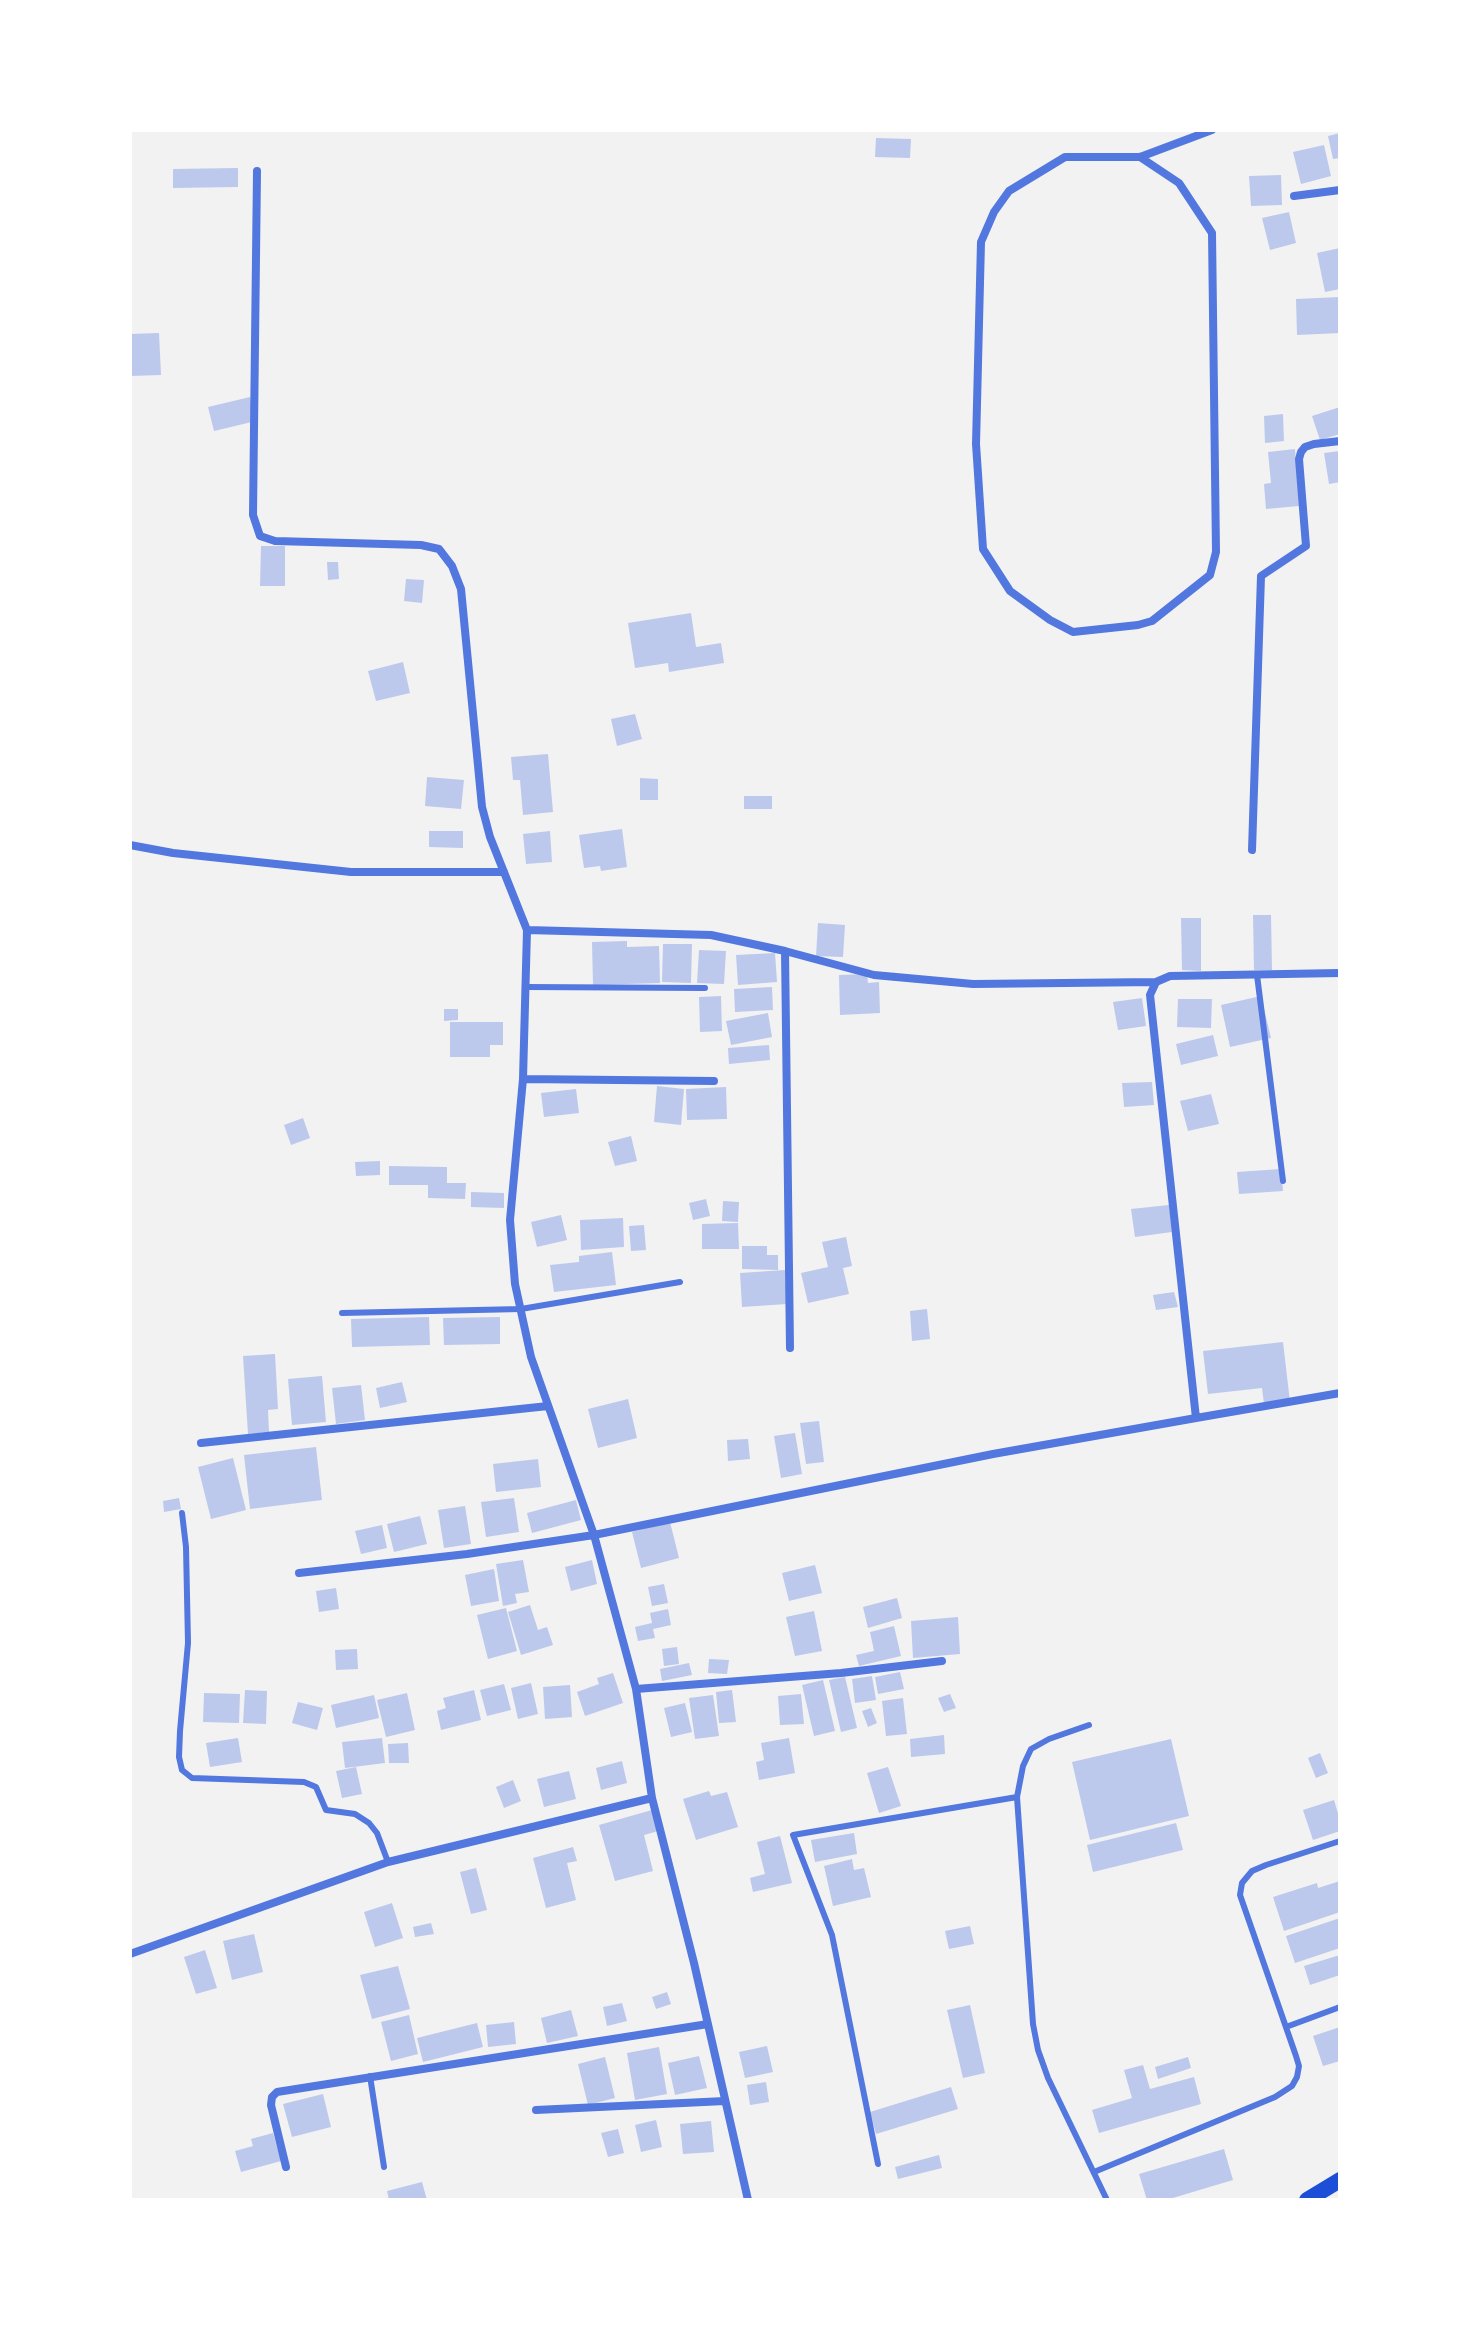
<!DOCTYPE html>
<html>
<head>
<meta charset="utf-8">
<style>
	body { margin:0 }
	#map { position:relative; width:1470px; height:2330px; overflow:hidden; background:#f2f2f2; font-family:"PT Sans Narrow",sans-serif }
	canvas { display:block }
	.frame { position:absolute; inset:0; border:132px solid #fff; pointer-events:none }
</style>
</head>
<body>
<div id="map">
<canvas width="1470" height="2330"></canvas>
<div class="frame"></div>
</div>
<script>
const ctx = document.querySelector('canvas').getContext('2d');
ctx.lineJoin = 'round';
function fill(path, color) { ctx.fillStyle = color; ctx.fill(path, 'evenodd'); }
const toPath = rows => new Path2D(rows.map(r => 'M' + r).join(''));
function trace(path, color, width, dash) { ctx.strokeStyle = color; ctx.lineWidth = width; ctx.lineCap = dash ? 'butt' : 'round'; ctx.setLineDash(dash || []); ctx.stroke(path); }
fill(toPath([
	[1340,133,1340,158,1333,159,1328,136],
	[876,138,911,139,910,158,875,157],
	[1324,145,1331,176,1301,184,1293,152],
	[238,168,238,187,173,188,173,169],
	[1281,175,1282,205,1251,206,1249,176],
	[1289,212,1296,243,1270,250,1262,218],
	[1340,248,1340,289,1325,292,1317,253],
	[1340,297,1340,333,1297,335,1296,299],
	[159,333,161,375,130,376,130,334],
	[250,397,256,421,214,431,208,407],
	[1340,407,1340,434,1320,440,1312,416],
	[1283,414,1284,441,1265,443,1264,416],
	[1295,449,1299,506,1266,509,1264,484,1271,483,1268,452],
	[1340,451,1340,482,1329,484,1324,453],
	[261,546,285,546,285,586,260,586],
	[327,562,338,562,339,579,328,580],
	[406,579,424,580,422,603,404,601],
	[691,613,696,647,721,643,724,663,669,672,668,663,635,668,628,623],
	[403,662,410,693,376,701,368,671],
	[635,714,642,739,617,746,611,719],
	[548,754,553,812,523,815,520,780,513,780,511,757],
	[427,777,464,780,461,809,425,806],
	[640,778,658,779,658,800,640,800],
	[744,796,772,796,772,809,744,809],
	[622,829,627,867,601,871,600,866,584,868,579,835],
	[429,831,463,831,463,848,429,847],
	[550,831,552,862,526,864,523,834],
	[1253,915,1271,915,1272,970,1254,970],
	[1181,918,1201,918,1201,971,1182,970],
	[818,923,845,925,843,957,816,956],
	[627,941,627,947,659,946,660,983,593,985,592,942],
	[663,944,692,944,691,983,662,982],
	[699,950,726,951,724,984,697,983],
	[775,953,777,982,738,985,736,955],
	[867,974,868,983,879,982,880,1013,840,1015,839,975],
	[772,987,773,1010,735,1012,734,989],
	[721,996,722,1031,700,1032,699,997],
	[1261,996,1271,1038,1230,1047,1221,1005],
	[1142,998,1146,1026,1118,1030,1113,1002],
	[1178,999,1212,999,1211,1028,1177,1027],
	[444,1009,458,1009,458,1020,444,1021],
	[768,1013,772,1037,731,1045,726,1021],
	[450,1022,503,1022,503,1045,490,1045,490,1057,450,1057],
	[1213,1035,1218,1056,1181,1065,1176,1044],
	[769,1045,770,1060,729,1064,728,1048],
	[1152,1082,1154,1105,1124,1107,1122,1083],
	[657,1086,684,1089,681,1125,654,1122],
	[726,1087,727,1119,687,1120,686,1089],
	[576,1089,579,1113,544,1117,541,1093],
	[1211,1094,1219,1124,1188,1131,1180,1101],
	[303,1118,310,1138,291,1145,284,1125],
	[631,1136,637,1161,615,1166,608,1142],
	[380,1161,380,1175,356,1176,355,1162],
	[389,1166,447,1167,447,1183,466,1183,465,1199,428,1198,428,1185,389,1185],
	[1281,1169,1283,1191,1239,1194,1237,1172],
	[471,1192,504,1193,504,1208,471,1207],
	[706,1199,710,1216,693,1220,689,1203],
	[723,1201,739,1202,738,1222,722,1221],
	[1169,1205,1172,1232,1135,1237,1131,1209],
	[561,1215,567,1240,537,1247,531,1222],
	[623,1218,624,1247,581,1250,580,1220],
	[738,1223,739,1249,702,1249,702,1224],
	[644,1225,646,1250,631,1251,629,1226],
	[846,1237,852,1266,843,1268,849,1294,808,1303,801,1273,828,1267,822,1242],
	[742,1246,767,1246,767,1255,778,1255,778,1270,742,1269],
	[612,1252,616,1285,554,1292,550,1265,579,1262,579,1256],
	[785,1270,787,1304,742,1307,740,1273],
	[1174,1292,1178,1307,1156,1310,1153,1295],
	[927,1309,930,1339,912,1341,910,1311],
	[429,1317,430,1345,352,1347,351,1319],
	[500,1317,500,1344,444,1345,443,1318],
	[1283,1342,1290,1402,1264,1404,1262,1388,1208,1394,1203,1351],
	[275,1354,278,1409,268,1410,269,1432,248,1434,243,1356],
	[322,1376,326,1422,292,1425,288,1379],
	[402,1382,407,1402,380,1408,376,1388],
	[361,1385,365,1420,336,1424,332,1388],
	[628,1399,637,1438,598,1448,588,1409],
	[819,1421,824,1462,806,1464,800,1423],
	[795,1433,802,1474,781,1478,774,1436],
	[748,1439,750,1459,728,1461,727,1440],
	[316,1447,322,1500,250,1509,244,1455],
	[233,1458,246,1510,211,1519,198,1467],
	[538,1459,541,1487,496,1492,493,1464],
	[179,1498,181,1509,164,1512,163,1501],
	[514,1498,519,1532,486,1537,481,1502],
	[576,1500,581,1520,532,1533,527,1513],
	[465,1506,471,1544,444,1548,438,1510],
	[420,1516,427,1544,394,1552,387,1524],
	[670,1522,679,1558,641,1568,632,1532],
	[382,1525,387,1548,361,1554,355,1531],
	[523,1560,529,1592,515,1594,517,1603,503,1606,496,1564],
	[592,1560,597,1584,571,1591,565,1567],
	[815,1565,822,1593,789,1601,782,1573],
	[494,1569,499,1601,471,1606,465,1575],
	[664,1584,668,1603,652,1606,648,1587],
	[336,1588,339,1609,319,1612,316,1591],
	[897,1598,902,1618,868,1628,863,1607],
	[530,1605,538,1630,547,1627,553,1645,521,1655,508,1612],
	[506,1608,517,1651,488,1659,477,1615],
	[668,1609,671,1625,653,1629,655,1638,638,1641,635,1627,652,1623,650,1613],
	[814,1611,822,1651,795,1656,786,1617],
	[958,1617,960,1654,913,1658,911,1621],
	[894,1626,901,1656,859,1666,856,1655,874,1651,870,1632],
	[677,1647,679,1664,664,1666,662,1649],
	[357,1649,358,1669,336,1670,335,1650],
	[709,1659,729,1660,727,1674,708,1673],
	[689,1663,692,1675,662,1681,660,1669],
	[900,1672,904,1689,878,1694,875,1677],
	[613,1673,623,1703,585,1716,577,1692,599,1684,597,1678],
	[872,1676,876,1700,855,1703,852,1679],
	[845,1677,857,1728,841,1732,829,1680],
	[823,1680,835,1731,814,1736,802,1685],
	[531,1683,538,1714,518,1719,511,1688],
	[504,1684,511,1710,487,1716,480,1690],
	[570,1685,572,1717,545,1719,543,1687],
	[245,1690,267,1691,266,1724,243,1723],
	[474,1690,481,1720,441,1730,437,1711,446,1708,443,1698],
	[732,1690,736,1722,719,1723,716,1692],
	[204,1693,240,1694,239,1723,203,1722],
	[407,1693,415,1730,386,1737,377,1700],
	[801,1694,804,1724,780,1725,778,1696],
	[950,1694,956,1708,944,1712,938,1698],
	[374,1695,379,1718,336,1728,331,1705],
	[713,1695,719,1736,695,1739,689,1698],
	[903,1698,907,1734,886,1736,882,1701],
	[298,1702,323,1708,317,1730,292,1723],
	[685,1703,692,1732,671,1737,664,1708],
	[871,1708,877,1723,868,1727,862,1711],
	[944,1735,945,1754,911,1757,910,1739],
	[238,1738,242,1762,210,1767,206,1743],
	[382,1738,385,1763,345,1768,342,1742],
	[789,1738,795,1773,759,1780,756,1762,764,1760,761,1743],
	[1171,1739,1189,1816,1090,1840,1072,1762],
	[408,1743,409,1763,389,1763,388,1744],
	[1320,1753,1328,1773,1316,1778,1308,1758],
	[622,1761,627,1783,601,1790,596,1768],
	[356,1767,362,1794,342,1798,336,1771],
	[888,1767,901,1806,879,1813,867,1773],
	[569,1771,576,1799,544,1807,537,1779],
	[513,1780,521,1801,504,1808,496,1787],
	[709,1791,711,1796,727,1792,738,1827,696,1840,683,1799],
	[1334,1800,1340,1820,1340,1831,1313,1840,1303,1810],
	[652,1810,658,1831,644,1835,653,1871,615,1881,599,1825],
	[1176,1823,1183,1850,1093,1872,1087,1845],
	[854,1833,857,1854,815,1862,811,1840],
	[780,1836,792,1883,753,1892,750,1878,765,1874,757,1842],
	[573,1847,577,1861,567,1863,576,1900,546,1908,533,1858],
	[852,1859,854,1870,864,1868,871,1897,833,1906,824,1866],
	[476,1868,487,1910,471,1914,460,1872],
	[1340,1881,1340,1912,1284,1931,1273,1897,1317,1883,1318,1888],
	[392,1903,403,1938,375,1947,364,1912],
	[1340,1918,1340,1948,1295,1963,1286,1936],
	[431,1923,434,1934,415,1937,413,1927],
	[970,1926,974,1944,949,1949,945,1931],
	[254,1934,263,1972,232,1980,223,1941],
	[205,1950,217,1988,196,1994,184,1957],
	[1340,1955,1340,1975,1310,1985,1304,1966],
	[398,1966,410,2009,372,2019,360,1975],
	[667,1992,671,2004,656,2009,652,1997],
	[622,2003,627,2021,607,2026,603,2007],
	[970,2005,985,2073,963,2078,947,2010],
	[571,2010,578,2036,547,2043,541,2018],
	[409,2015,418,2054,391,2061,381,2022],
	[514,2022,516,2044,488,2047,486,2025],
	[477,2023,483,2047,423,2062,417,2038],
	[1340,2027,1340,2061,1323,2066,1313,2036],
	[767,2046,773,2072,745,2078,739,2052],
	[659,2047,667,2094,635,2100,627,2053],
	[699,2056,707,2088,675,2095,668,2063],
	[605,2057,615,2098,588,2105,578,2064],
	[1188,2057,1191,2068,1158,2079,1155,2067],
	[1143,2065,1150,2089,1194,2077,1201,2104,1099,2133,1092,2110,1132,2098,1124,2070],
	[766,2082,769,2102,750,2105,747,2085],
	[951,2087,958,2109,876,2134,870,2112],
	[323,2094,331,2127,292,2137,283,2104],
	[656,2120,662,2147,641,2152,635,2125],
	[711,2121,714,2152,683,2154,680,2124],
	[618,2129,624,2153,608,2157,601,2133],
	[273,2133,281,2161,241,2172,235,2151,253,2146,251,2139],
	[1224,2149,1233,2180,1166,2200,1147,2200,1139,2174],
	[939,2155,942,2168,898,2179,895,2167],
	[422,2182,427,2200,389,2200,387,2191]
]), '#bdc9ec');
trace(toPath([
	[1257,975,1283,1181],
	[526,987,705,988],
	[342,1313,521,1309,680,1282],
	[182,1513,186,1547,188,1643,180,1731,179,1757,182,1770,192,1778,304,1782,316,1787,326,1810,355,1814,369,1823,377,1833,388,1862],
	[1089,1725,1049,1739,1031,1749,1023,1766,1017,1797,1033,2024,1038,2050,1048,2078,1107,2200],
	[1286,2027,1340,2007],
	[370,2076,384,2167],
	[878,2164,832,1935,793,1835,1017,1797],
	[1094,2172,1275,2097,1292,2086,1297,2077,1299,2066,1296,2056,1240,1895,1242,1883,1252,1871,1266,1865,1340,1841]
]), '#5277de', 6);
trace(toPath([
	[1140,157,1179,183,1212,233,1216,552,1210,575,1152,621,1138,625,1073,632,1050,620,1010,591,983,549,976,444,981,242,994,212,1009,191,1065,157,1140,157,1212,130],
	[257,171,253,515,260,536,275,541,421,545,439,549,452,566,461,589,482,807,490,837,527,930,523,1079,510,1220,515,1284,531,1357,594,1535,636,1689,652,1798,694,1963,748,2200],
	[1294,196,1340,190],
	[130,845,173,853,351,872,504,872],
	[1252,850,1261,576,1306,546,1299,459,1301,452,1305,447,1314,444,1340,441],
	[527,930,711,935,785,951,874,975,973,984,1156,982],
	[785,951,790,1348],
	[523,1079,714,1081],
	[1196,1418,1340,1393],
	[201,1443,548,1406],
	[299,1573,467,1554,594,1535,993,1454,1196,1418,1150,995,1156,982,1170,976,1340,973],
	[636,1689,841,1673,942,1661],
	[130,1954,388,1862,652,1798],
	[536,2110,725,2101],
	[286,2167,271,2105,272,2097,277,2092,708,2024]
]), '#5277de', 8);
trace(toPath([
	[1307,2200,1340,2180]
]), '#1d4ed8', 16);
</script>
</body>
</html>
